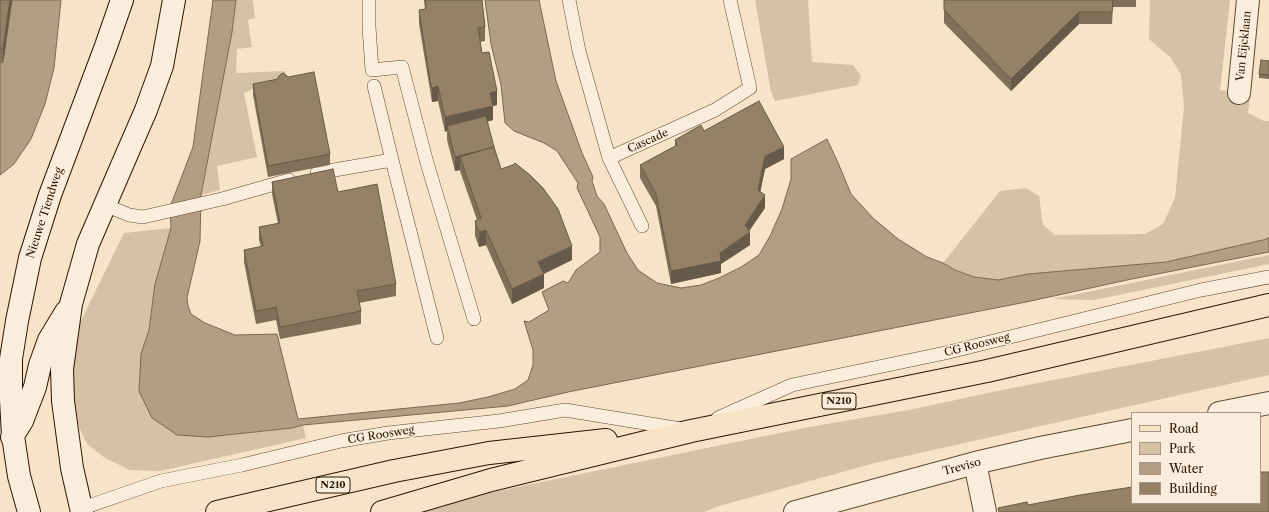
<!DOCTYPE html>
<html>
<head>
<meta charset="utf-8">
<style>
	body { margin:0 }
	#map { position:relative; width:1269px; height:512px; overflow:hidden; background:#f7e4c8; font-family:"Libre Caslon Text",serif }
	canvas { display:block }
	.legend { position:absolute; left:1131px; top:412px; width:130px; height:92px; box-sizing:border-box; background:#faeddb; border:1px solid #a79784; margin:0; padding:5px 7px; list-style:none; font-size:12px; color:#2a1501 }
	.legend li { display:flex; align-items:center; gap:8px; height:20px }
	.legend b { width:20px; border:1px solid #a79784 }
</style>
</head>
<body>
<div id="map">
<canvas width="1269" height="512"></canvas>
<ul class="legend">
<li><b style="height:5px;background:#f7e4c8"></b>Road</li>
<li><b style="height:11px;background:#d4c1a6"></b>Park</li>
<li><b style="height:11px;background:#b19e84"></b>Water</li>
<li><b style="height:11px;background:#958168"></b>Building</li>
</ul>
</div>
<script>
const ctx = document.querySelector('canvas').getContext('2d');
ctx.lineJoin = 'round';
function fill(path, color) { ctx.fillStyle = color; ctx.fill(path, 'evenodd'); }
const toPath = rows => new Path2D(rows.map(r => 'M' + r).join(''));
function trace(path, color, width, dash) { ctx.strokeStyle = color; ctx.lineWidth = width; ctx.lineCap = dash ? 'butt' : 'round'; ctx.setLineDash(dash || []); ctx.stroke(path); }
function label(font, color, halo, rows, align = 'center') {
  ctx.font = font + ' "Libre Caslon Text",serif'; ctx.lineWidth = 3; ctx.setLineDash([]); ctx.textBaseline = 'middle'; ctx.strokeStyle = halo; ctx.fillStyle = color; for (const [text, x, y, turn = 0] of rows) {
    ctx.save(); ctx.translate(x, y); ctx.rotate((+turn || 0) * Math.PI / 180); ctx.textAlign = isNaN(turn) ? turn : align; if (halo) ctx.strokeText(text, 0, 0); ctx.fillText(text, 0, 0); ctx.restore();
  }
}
fill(toPath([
	[236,0,253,0,255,18,248,20,252,47,237,49,236,73,285,71,283,81,257,87,244,93,257,157,217,166,220,190,201,195,232,32],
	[755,0,808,0,812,62,853,65,861,76,858,85,775,101,771,92],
	[1150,0,1230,0,1220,90,1250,95,1248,113,1264,121,1269,121,1269,238,1263,240,1166,262,1028,274,998,280,974,277,955,270,943,263,1000,191,1026,188,1039,196,1043,225,1055,235,1145,234,1163,224,1175,198,1184,107,1181,75,1171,58,1149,39],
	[171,228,155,284,149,330,141,354,139,391,177,435,208,437,292,428,303,425,306,438,160,471,130,470,105,458,87,444,77,422,72,396,76,331,124,233],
	[1269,255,1269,264,1094,300,1053,299],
	[1269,338,1269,375,875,463,719,506,704,512,421,512,474,496,809,427,914,409,997,391]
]), '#d4c1a6');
const water = toPath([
	[12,0,61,0,54,68,45,104,31,139,14,164,0,175,0,62,3,62,12,0],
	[213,0,236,0,232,32,201,195,200,241,187,298,188,306,191,314,205,323,235,335,277,334,298,419,459,403,488,397,515,389,528,380,533,365,533,350,524,321,529,322,549,310,542,292,563,281,568,283,576,270,600,252,600,237,577,188,578,183,557,151,544,143,514,131,505,123,501,85,491,44,485,0,539,0,556,81,582,153,593,177,592,181,597,196,604,204,627,253,638,270,657,283,681,288,701,285,719,278,741,267,759,255,770,236,782,209,791,179,791,159,827,139,839,165,851,194,873,218,898,239,927,257,943,263,955,270,974,277,998,280,1028,274,1166,262,1263,240,1269,238,1269,252,1132,279,1026,302,568,392,508,406,303,425,292,428,208,437,177,435,152,418,139,391,141,354,149,330,155,284,171,228,170,207,193,147,213,0]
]);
fill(water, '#b19e84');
trace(water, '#7b6750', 1);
const lane = toPath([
	[369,0,369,27,372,70,402,67,427,163,474,319],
	[569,0,579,51,609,158,715,110,750,88,730,0],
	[609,158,642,226],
	[392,160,437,338],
	[317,173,392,160,374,86],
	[105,205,129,215,143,217,222,199,289,180],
	[718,418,792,385,945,353,1201,290,1269,277],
	[78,512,80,509,161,481,242,465,341,441,388,433,499,421,565,410,681,429]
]);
const street = toPath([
	[1239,93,1248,0],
	[1219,413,1269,403],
	[975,463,985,512],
	[795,512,975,463,1040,448,1132,430]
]);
const secondary = toPath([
	[12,437,22,421,35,387,40,365,49,340,66,312],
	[29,512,19,476,13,436,11,400,11,359,17,321,30,258,50,195,106,46,122,0],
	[82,512,72,468,63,401,62,369,71,304,88,244,146,110,162,66,174,0]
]);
const primary = toPath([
	[217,512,394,471,489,453,606,440],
	[382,512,491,480,691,431,987,371,1269,305]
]);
trace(lane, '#5d4933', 14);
trace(street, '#5d4933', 24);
trace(secondary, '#2a1501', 24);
trace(primary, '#2a1501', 24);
trace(lane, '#faeddb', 13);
trace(street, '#faeddb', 22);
trace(secondary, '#faeddb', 22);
trace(primary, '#f7e4c8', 22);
fill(toPath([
	[0,0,12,0,3,63,0,62],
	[424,0,482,0,485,27,485,41,480,42,482,53,497,105,493,106,493,120,487,122,494,147,501,169,572,260,544,274,544,288,512,304,486,245,479,247,475,236,475,221,477,220,460,171,460,170,455,171,447,140,447,131,445,132,438,101,432,102,419,24,419,10,425,9],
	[944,0,1136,0,1136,7,1113,7,1112,24,1079,24,1011,91,944,23],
	[1269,61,1269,79,1259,78,1259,74],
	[253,84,330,154,330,165,268,177,253,95],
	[704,131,784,159,765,169,760,192,765,208,749,231,750,245,721,264,721,273,671,284,656,206,640,178,640,165,675,146,675,140],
	[272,182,338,192,396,284,396,296,359,303,361,311,361,324,280,339,276,320,256,324,244,262,244,250,261,247,259,240,259,227,278,224,272,194]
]), '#806f59');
fill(toPath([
	[10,0,12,0,3,63,3,48],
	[1079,12,1079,24,1011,91,1011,79],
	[438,86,438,101,432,102,432,88],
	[497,91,497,105,493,106,493,120,449,131,447,126,447,131,445,132,445,117,490,93],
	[494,147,494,161,460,157,460,170,455,171,455,157],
	[784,147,784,159,765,169,758,203,758,190,765,156],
	[765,195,765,208,747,234,750,232,750,245,721,264,721,273,671,284,671,271,720,253,745,225],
	[486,230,486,245,479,247,479,232],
	[572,246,572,260,538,276,538,262],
	[544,274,544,288,512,304,512,289]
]), '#685a49');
const building = toPath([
	[0,0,10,0,3,48,0,48,0,0],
	[425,0,482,0,485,27,478,28,482,53,489,52,497,91,490,93,493,106,445,117,438,86,432,88,430,81,419,10,426,9,425,0],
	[944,0,1113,0,1112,12,1079,12,1011,79,944,10,944,0],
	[1261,60,1269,61,1269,75,1259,74,1261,60],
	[314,72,330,154,268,166,253,84,278,79,278,77,281,74,284,73,288,77,314,72],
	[759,101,784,147,765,156,758,190,765,195,745,225,750,232,720,253,721,261,671,271,656,194,640,165,677,145,675,140,701,125,704,131,759,101],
	[486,116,494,147,455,157,447,126,486,116],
	[494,147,501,169,513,165,515,163,530,175,543,188,558,209,572,246,538,262,544,274,512,289,486,230,479,232,475,221,481,218,460,157,494,147],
	[333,169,338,192,377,184,396,284,357,291,361,311,280,327,276,307,256,311,244,250,263,246,259,227,280,223,272,182,333,169],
	[1260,472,1269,472,1269,512,999,512,998,508,1027,502,1028,505,1080,495,1132,487,1132,503,1260,503,1260,472]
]);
fill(building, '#958168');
trace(building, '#685a49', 1);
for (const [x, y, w] of [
	[839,401,34],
	[333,485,34]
]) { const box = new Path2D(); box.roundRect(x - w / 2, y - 8, w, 16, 3); ctx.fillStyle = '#faeddb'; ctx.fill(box); trace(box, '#2a1501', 1); }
label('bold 10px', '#2a1501', null, [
	["N210",839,401],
	["N210",333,485]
]);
label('11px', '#2a1501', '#faeddb', [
	["Van Eijcklaan",1244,46,-84],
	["Cascade",648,141,-24],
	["Nieuwe Tiendweg",45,213,-72],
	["CG Roosweg",977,345,-14],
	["CG Roosweg",381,435,-9],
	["Treviso",962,467,-15]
]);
</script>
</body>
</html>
